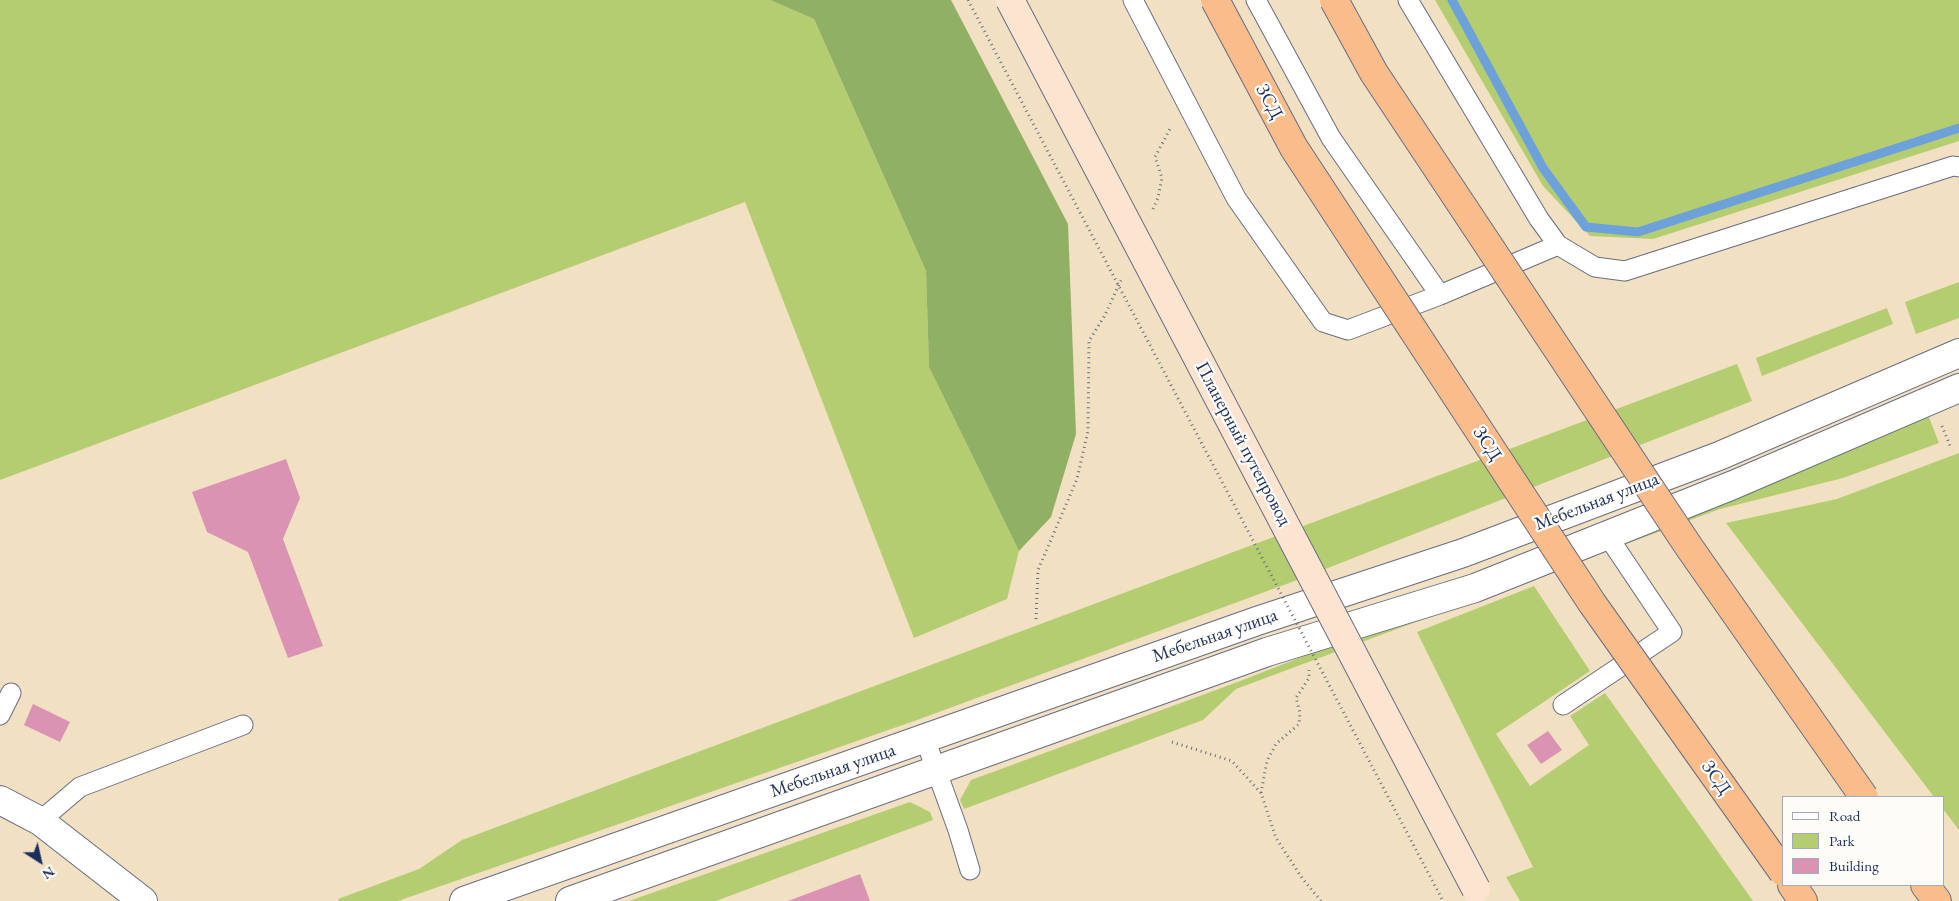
<!DOCTYPE html>
<html>
<head>
<meta charset="utf-8">
<style>
	body { margin:0 }
	#map { position:relative; width:1959px; height:901px; overflow:hidden; background:#f2e0c3; font-family:"EB Garamond",serif }
	canvas { display:block }
	.legend { position:absolute; left:1782px; top:796px; width:162px; height:90px; box-sizing:border-box; background:#fdfcf7; border:1px solid #a3aaba; margin:0; padding:6px 9px; list-style:none; font-size:15px; color:#1b2f5e }
	.legend li { display:flex; align-items:center; gap:10px; height:25px }
	.legend b { width:25px; border:1px solid #a3aaba }
	.north { position:absolute; left:15px; top:836px; width:50px; height:50px; -webkit-text-stroke:4px #fdfcf7; paint-order:stroke; rotate:145deg; font-size:14px; font-weight:700; line-height:20px; text-align:center; color:#1b2f5e }
	.north::after { content:''; display:block; margin:auto; width:18px; height:22px; background:#1b2f5e; clip-path:polygon(50% 0,100% 100%,50% 72%,0 100%) }
</style>
</head>
<body>
<div id="map">
<canvas width="1959" height="901"></canvas>
<ul class="legend">
<li><b style="height:6px;background:#fff"></b>Road</li>
<li><b style="height:14px;background:#b5cd71"></b>Park</li>
<li><b style="height:14px;background:#db93b4"></b>Building</li>
</ul>
<div class="north">N</div>
</div>
<script>
const ctx = document.querySelector('canvas').getContext('2d');
ctx.lineJoin = 'round';
function fill(path, color) { ctx.fillStyle = color; ctx.fill(path, 'evenodd'); }
const toPath = rows => new Path2D(rows.map(r => 'M' + r).join(''));
function trace(path, color, width, dash) { ctx.strokeStyle = color; ctx.lineWidth = width; ctx.lineCap = dash ? 'butt' : 'round'; ctx.setLineDash(dash || []); ctx.stroke(path); }
function label(font, color, halo, rows, align = 'center') {
  ctx.font = font + ' "EB Garamond",serif'; ctx.lineWidth = 4.5; ctx.setLineDash([]); ctx.textBaseline = 'middle'; ctx.strokeStyle = halo; ctx.fillStyle = color; for (const [text, x, y, turn = 0] of rows) {
    ctx.save(); ctx.translate(x, y); ctx.rotate((+turn || 0) * Math.PI / 180); ctx.textAlign = isNaN(turn) ? turn : align; if (halo) ctx.strokeText(text, 0, 0); ctx.fillText(text, 0, 0); ctx.restore();
  }
}
fill(toPath([
	[0,0,770,0,814,19,926,271,929,367,1019,551,1007,599,914,638,745,202,0,480],
	[1435,0,1959,0,1959,141,1653,239,1590,236,1543,186],
	[1959,282,1959,318,1916,334,1905,302],
	[1887,308,1893,324,1762,376,1756,358],
	[1737,364,1752,401,1300,579,917,720,398,901,339,901,338,899,419,869,462,840],
	[1927,412,1939,443,1843,478,1720,509,1626,544,1624,537],
	[1959,453,1959,830,1943,809,1943,797,1934,797,1726,523,1837,499],
	[1595,542,1609,550,1236,689,1203,720,964,809,960,800,971,780,1235,683],
	[1534,586,1590,671,1496,734,1530,786,1589,745,1570,716,1605,693,1753,901,1520,901,1506,877,1533,867,1417,632],
	[910,802,930,812,933,820,716,901,629,901]
]), '#b5cd71');
fill(toPath([
	[770,0,951,0,1068,224,1076,434,1051,517,1019,551,929,367,926,271,814,19]
]), '#90b063');
trace(toPath([
	[1452,0,1543,168,1586,227,1638,232,1959,128]
]), '#6da1d9', 9);
fill(toPath([
	[286,459,300,498,283,539,323,646,288,658,248,552,207,532,192,492],
	[33,704,70,722,60,742,24,725],
	[1548,731,1562,750,1541,764,1527,745],
	[860,874,870,901,788,901]
]), '#db93b4');
const service = toPath([
	[1133,0,1236,198,1323,322,1348,330,1440,295,1558,245],
	[1256,0,1331,138,1440,295],
	[1408,0,1539,219,1558,245,1595,267,1625,271,1953,166,1959,167],
	[1563,705,1672,632,1607,535],
	[0,715,11,693],
	[925,739,958,830,970,870],
	[40,821,80,787,243,725]
]);
const minor = toPath([
	[0,800,40,821,143,901]
]);
const tertiary = toPath([
	[464,901,1257,621,1463,553,1719,456,1959,353],
	[570,901,1267,652,1475,588,1733,485,1959,388]
]);
const motorway = toPath([
	[1792,885,1803,901],
	[1925,885,1937,901]
]);
trace(service, '#666d81', 21);
trace(minor, '#666d81', 30);
trace(tertiary, '#666d81', 30);
trace(motorway, '#666d81', 30);
trace(toPath([
	[1153,209,1158,198,1162,178,1155,157,1171,127],
	[1942,426,1951,448],
	[1036,619,1038,570,1077,479,1088,431,1089,341,1105,315,1122,278],
	[1172,742,1232,761,1261,793,1276,838,1302,878,1321,901],
	[1261,793,1267,761,1276,744,1299,724,1300,713,1296,698,1309,678,1309,670]
]), '#666d81', 3, [1, 4]);
trace(service, '#fff', 19);
trace(minor, '#fff', 28);
trace(tertiary, '#fff', 28);
trace(motorway, '#f9bc8a', 28);
const secondaryBridge = toPath([
	[1010,0,1476,889]
]);
const motorwayBridge = toPath([
	[1215,0,1294,148,1592,603,1783,872],
	[1334,0,1374,73,1689,547,1864,797]
]);
trace(secondaryBridge, '#666d81', 30, []);
trace(motorwayBridge, '#666d81', 30, []);
trace(toPath([
	[968,0,1443,901]
]), '#666d81', 3, [1, 4]);
trace(secondaryBridge, '#fde4d0', 28);
trace(motorwayBridge, '#f9bc8a', 28);
label('19px', '#1b2f5e', '#fdfcf7', [
	["ЗСД",1269,102,62],
	["Планерный путепровод",1243,444,62],
	["ЗСД",1487,444,57],
	["Мебельная улица",1597,502,-21],
	["Мебельная улица",1215,636,-19],
	["Мебельная улица",833,771,-19],
	["ЗСД",1716,778,55]
]);
</script>
</body>
</html>
